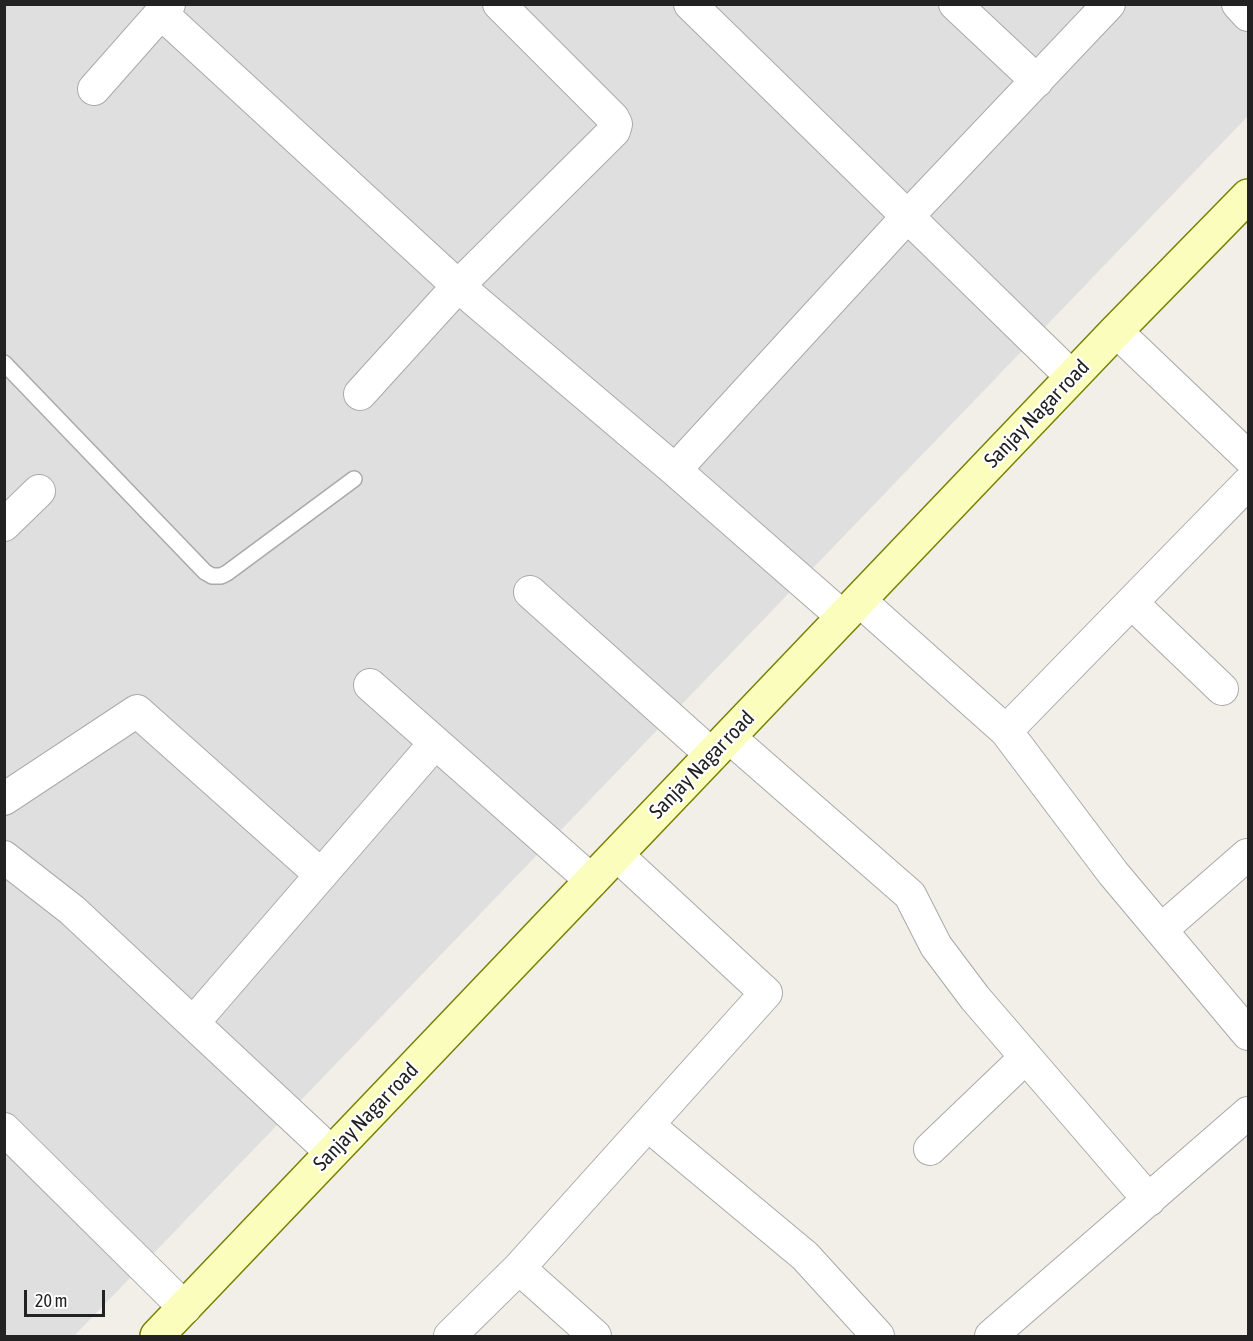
<!DOCTYPE html>
<html>
<head>
<meta charset="utf-8">
<style>
	body { margin:0 }
	#map { position:relative; width:1253px; height:1341px; overflow:hidden; background:#f2efe8; font-family:"Asap Condensed",sans-serif }
	canvas { display:block }
	.frame { position:absolute; inset:0; border:6px solid #222; pointer-events:none }
	.scale { position:absolute; left:24px; top:1290px; width:81px; height:27px; box-sizing:border-box; border:3px solid #222; border-top:0; padding-left:8px; font-size:18px; line-height:21px; white-space:nowrap; color:#222; -webkit-text-stroke:4px #fff; paint-order:stroke }
</style>
</head>
<body>
<div id="map">
<canvas width="1253" height="1341"></canvas>
<div class="frame"></div>
<div class="scale">20 m</div>
</div>
<script>
const ctx = document.querySelector('canvas').getContext('2d');
ctx.lineJoin = 'round';
function fill(path, color) { ctx.fillStyle = color; ctx.fill(path, 'evenodd'); }
const toPath = rows => new Path2D(rows.map(r => 'M' + r).join(''));
function trace(path, color, width, dash) { ctx.strokeStyle = color; ctx.lineWidth = width; ctx.lineCap = dash ? 'butt' : 'round'; ctx.setLineDash(dash || []); ctx.stroke(path); }
function label(font, color, halo, rows, align = 'center') {
  ctx.font = font + ' "Asap Condensed",sans-serif'; ctx.lineWidth = 4.5; ctx.setLineDash([]); ctx.textBaseline = 'middle'; ctx.strokeStyle = halo; ctx.fillStyle = color; for (const [text, x, y, turn = 0] of rows) {
    ctx.save(); ctx.translate(x, y); ctx.rotate((+turn || 0) * Math.PI / 180); ctx.textAlign = isNaN(turn) ? turn : align; if (halo) ctx.strokeText(text, 0, 0); ctx.fillText(text, 0, 0); ctx.restore();
  }
}
fill(toPath([
	[5,5,1248,5,1248,116,74,1336,5,1336]
]), '#e0dfdf');
const lane = toPath([
	[4,363,205,572,212,576,221,576,227,573,354,479]
]);
const street = toPath([
	[690,4,1072,377],
	[955,4,1037,81],
	[1238,4,1248,15],
	[161,13,458,286,675,470,843,617],
	[94,89,169,4],
	[1116,331,1248,457],
	[360,394,458,286,614,131,616,124,613,118,499,4],
	[675,470,907,217,1109,4],
	[4,525,39,491],
	[530,592,712,755],
	[859,600,1006,731,1113,873,1248,1034],
	[1132,603,1222,689],
	[370,685,592,881],
	[1006,731,1248,483],
	[729,737,910,895,936,946,975,998,1149,1200],
	[4,799,137,711,321,875],
	[4,857,72,910,332,1153],
	[1161,930,1247,855],
	[193,1023,435,743],
	[649,1126,805,1256,878,1336],
	[4,1129,185,1308],
	[930,1149,1026,1057],
	[519,1268,595,1336],
	[450,1336,519,1268,766,993,617,855],
	[991,1336,1248,1113]
]);
const secondary = toPath([
	[157,1336,1116,331,1248,196]
]);
trace(lane, '#a9a9a9', 18);
trace(street, '#a9a9a9', 34);
trace(secondary, '#778200', 36);
trace(lane, '#fff', 15);
trace(street, '#fff', 32);
trace(secondary, '#fbfdbc', 33);
label('21px', '#222', '#fff', [
	["Sanjay Nagar road",1037,414,-46],
	["Sanjay Nagar road",702,765,-46],
	["Sanjay Nagar road",366,1117,-46]
]);
</script>
</body>
</html>
